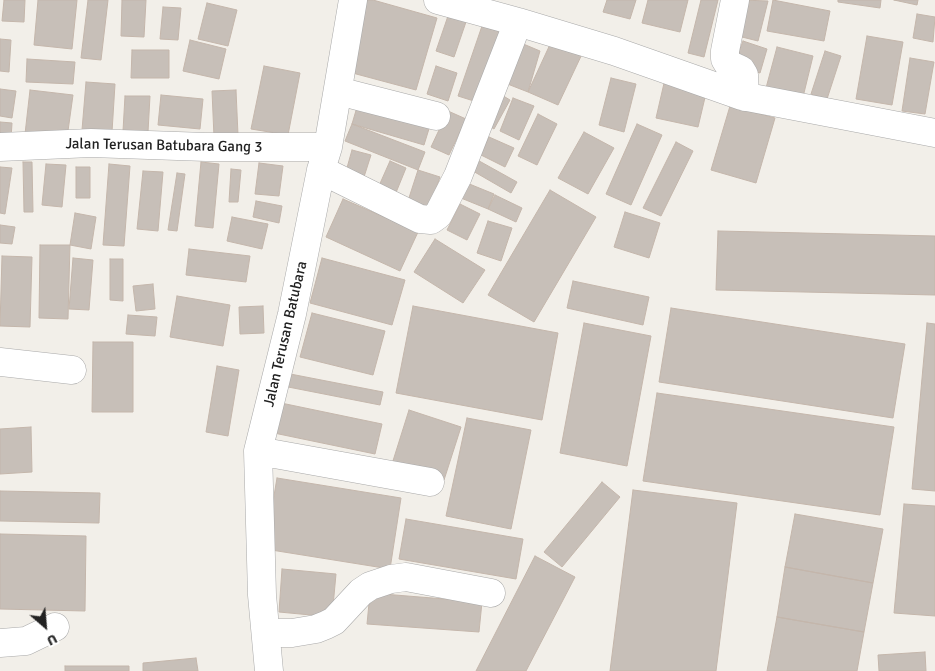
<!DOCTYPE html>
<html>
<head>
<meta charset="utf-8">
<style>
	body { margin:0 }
	#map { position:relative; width:935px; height:671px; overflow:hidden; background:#f2efe9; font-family:Signika,sans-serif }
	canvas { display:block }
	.north { position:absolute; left:20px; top:601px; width:50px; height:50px; -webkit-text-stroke:4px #fff; paint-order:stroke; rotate:153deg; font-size:14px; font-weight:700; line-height:20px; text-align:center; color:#222 }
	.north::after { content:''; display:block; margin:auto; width:18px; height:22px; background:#222; clip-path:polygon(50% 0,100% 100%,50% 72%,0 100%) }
</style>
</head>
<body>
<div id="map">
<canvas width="935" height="671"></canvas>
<div class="north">U</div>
</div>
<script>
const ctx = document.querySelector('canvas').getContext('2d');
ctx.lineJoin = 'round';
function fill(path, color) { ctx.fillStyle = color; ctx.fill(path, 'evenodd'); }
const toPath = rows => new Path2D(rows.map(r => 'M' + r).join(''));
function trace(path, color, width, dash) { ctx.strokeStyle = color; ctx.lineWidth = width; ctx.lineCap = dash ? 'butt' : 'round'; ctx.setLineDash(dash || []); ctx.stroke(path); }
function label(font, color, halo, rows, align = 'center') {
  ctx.font = font + ' Signika,sans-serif'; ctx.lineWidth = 4.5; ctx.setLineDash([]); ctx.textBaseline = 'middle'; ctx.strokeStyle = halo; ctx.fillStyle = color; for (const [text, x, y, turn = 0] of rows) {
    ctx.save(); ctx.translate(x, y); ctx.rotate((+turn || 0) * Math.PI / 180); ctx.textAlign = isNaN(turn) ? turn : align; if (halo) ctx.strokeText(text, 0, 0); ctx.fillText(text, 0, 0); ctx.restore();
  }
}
const building = toPath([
	[4,0,25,0,24,22,2,21,4,0],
	[38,0,77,0,72,49,34,45,38,0],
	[88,0,108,0,101,60,81,58,88,0],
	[122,0,146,0,144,37,121,36,122,0],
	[365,0,373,0,437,18,416,90,345,71,365,0],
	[607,0,636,0,630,19,603,12,607,0],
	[648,0,688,0,680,32,642,23,648,0],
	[701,0,718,0,704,57,688,53,701,0],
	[742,0,768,1,758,41,734,35,742,0],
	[773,0,830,11,824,41,767,31,773,0],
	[838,0,881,0,880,8,838,2,838,0],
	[894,0,918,0,917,5,894,0],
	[207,3,237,10,228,46,198,39,207,3],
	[163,7,181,8,178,40,160,39,163,7],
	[449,13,467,19,454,57,436,51,449,13],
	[917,14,935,17,933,42,913,38,917,14],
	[482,26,501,32,477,102,458,96,482,26],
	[867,36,903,42,892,105,856,99,867,36],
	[553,38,583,52,558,105,528,92,553,38],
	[0,39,11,40,9,72,0,71,0,39],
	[190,40,226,49,219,79,183,71,190,40],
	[743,41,767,49,760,73,734,65,743,41],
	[521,43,540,51,528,92,505,83,521,43],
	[777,47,813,56,803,97,766,88,777,47],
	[132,50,169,50,169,78,131,78,132,50],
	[825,51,841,56,827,99,811,94,825,51],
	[910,58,934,62,925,114,902,111,910,58],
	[27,59,75,62,73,84,26,82,27,59],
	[264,66,300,73,288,135,251,129,264,66],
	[436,66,457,73,448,101,427,94,436,66],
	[611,78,636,84,624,132,599,125,611,78],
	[665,79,707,89,698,127,656,118,665,79],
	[86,82,115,84,112,132,82,130,86,82],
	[0,89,16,91,12,118,0,116,0,89],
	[30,90,73,95,67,138,25,134,30,90],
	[236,90,238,135,214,137,212,91,236,90],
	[500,94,510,100,494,129,484,123,500,94],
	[161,95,203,99,200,129,158,125,161,95],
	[125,96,150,96,148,132,123,131,125,96],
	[360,97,432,119,424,145,352,124,360,97],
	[513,98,534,106,519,140,500,131,513,98],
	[730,106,775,118,756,183,711,170,730,106],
	[448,111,466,119,449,155,431,147,448,111],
	[538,114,557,124,537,165,518,156,538,114],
	[0,122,12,123,11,139,0,138,0,122],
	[352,124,425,152,418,170,345,141,352,124],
	[637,124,662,135,631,205,606,194,637,124],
	[584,132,614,148,588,194,558,178,584,132],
	[489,137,514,148,505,167,481,155,489,137],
	[676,142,693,151,661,216,643,208,676,142],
	[352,150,371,155,363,180,345,175,352,150],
	[472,157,517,182,511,193,466,167,472,157],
	[390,161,406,168,395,195,378,188,390,161],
	[23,162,32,162,33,212,24,212,23,162],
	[201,162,219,164,213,228,195,226,201,162],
	[259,163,283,166,279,196,255,194,259,163],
	[46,164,66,165,62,207,42,205,46,164],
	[109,164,130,166,124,246,103,245,109,164],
	[0,167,12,168,5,214,0,213,0,167],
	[76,167,90,167,90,198,76,198,76,167],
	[231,169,241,170,238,202,229,202,231,169],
	[418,170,440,177,427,214,406,207,418,170],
	[143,171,163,172,158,231,137,229,143,171],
	[177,173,185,174,177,231,168,230,177,173],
	[462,181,494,194,488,209,456,196,462,181],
	[550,190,596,217,534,322,488,295,550,190],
	[495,195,522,208,516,222,488,209,495,195],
	[343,199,418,232,400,271,326,237,343,199],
	[256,201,282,206,279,223,253,217,256,201],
	[460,204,480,214,467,240,447,230,460,204],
	[625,212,660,223,649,258,614,247,625,212],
	[75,213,96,217,91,249,70,245,75,213],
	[232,217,268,224,262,249,227,241,232,217],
	[488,221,512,228,501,261,477,253,488,221],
	[0,225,15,227,12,244,0,243,0,225],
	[718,231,935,236,935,295,716,290,718,231],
	[435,239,485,270,463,303,414,272,435,239],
	[40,245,70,245,68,319,39,318,40,245],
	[189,249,250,256,246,282,186,275,189,249],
	[2,256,32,257,30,327,0,326,2,256],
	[73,258,93,260,89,310,69,309,73,258],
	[322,258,405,280,392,325,310,303,322,258],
	[110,259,123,259,123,301,110,300,110,259],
	[573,281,649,297,643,325,567,308,573,281],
	[153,284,155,309,136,311,133,286,153,284],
	[177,296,230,305,223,346,170,337,177,296],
	[263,306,264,333,240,334,239,307,263,306],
	[413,306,558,333,542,420,396,393,413,306],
	[671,308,905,344,893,418,659,382,671,308],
	[312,313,385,331,373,375,300,357,312,313],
	[128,315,157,317,155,336,126,334,128,315],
	[584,323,651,336,627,466,560,453,584,323],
	[927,323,935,324,935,491,912,489,927,323],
	[93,342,133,342,133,412,92,412,93,342],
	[217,366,239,370,228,436,206,432,217,366],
	[280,372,383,392,380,405,278,385,280,372],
	[657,393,894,427,880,515,643,481,657,393],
	[281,403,382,424,375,454,274,433,281,403],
	[409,410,461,427,444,480,392,464,409,410],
	[467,418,531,430,511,529,446,516,467,418],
	[31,427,32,472,0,474,0,429,31,427],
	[277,478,401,498,390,569,265,549,277,478],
	[602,482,620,497,562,567,544,552,602,482],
	[633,490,737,503,716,671,610,671,633,490],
	[0,491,100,493,99,523,0,521,0,491],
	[904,504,935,506,935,616,894,613,904,504],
	[795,514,883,529,873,583,785,567,795,514],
	[406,519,523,539,516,579,399,559,406,519],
	[0,534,86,536,85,611,0,609,0,534],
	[535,556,575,577,526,671,476,671,535,556],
	[785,567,873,583,864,632,777,617,785,567],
	[282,569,336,574,332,617,279,612,282,569],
	[370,593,482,602,479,632,367,624,370,593],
	[777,617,864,632,857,671,767,671,777,617],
	[925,652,926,671,879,671,878,655,925,652],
	[196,658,198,671,143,671,143,663,196,658],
	[65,666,129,666,129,671,65,671,65,666]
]);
fill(building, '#c7bfb8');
trace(building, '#c4b6ab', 1);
const minor = toPath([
	[438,0,518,22,614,51,742,96,935,133],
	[735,0,725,51,725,59,728,64,741,70,744,75,745,97],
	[338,91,436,116],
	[0,147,91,143,206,147,328,147],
	[321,170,420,219,431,220,438,215,458,176,518,22],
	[0,362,72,370],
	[258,451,430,482],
	[266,633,292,633,316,629,326,625,334,621,361,592,370,586,391,579,406,577,491,593],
	[0,643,26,641,55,627],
	[269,671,262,595,258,451,292,314,321,170,328,147,353,0]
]);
trace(minor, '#a9a9a9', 29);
trace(minor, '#fff', 28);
label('15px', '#222', '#fff', [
	["Jalan Terusan Batubara Gang 3",164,146,1],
	["Jalan Terusan Batubara",286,334,-77]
]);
</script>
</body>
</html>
